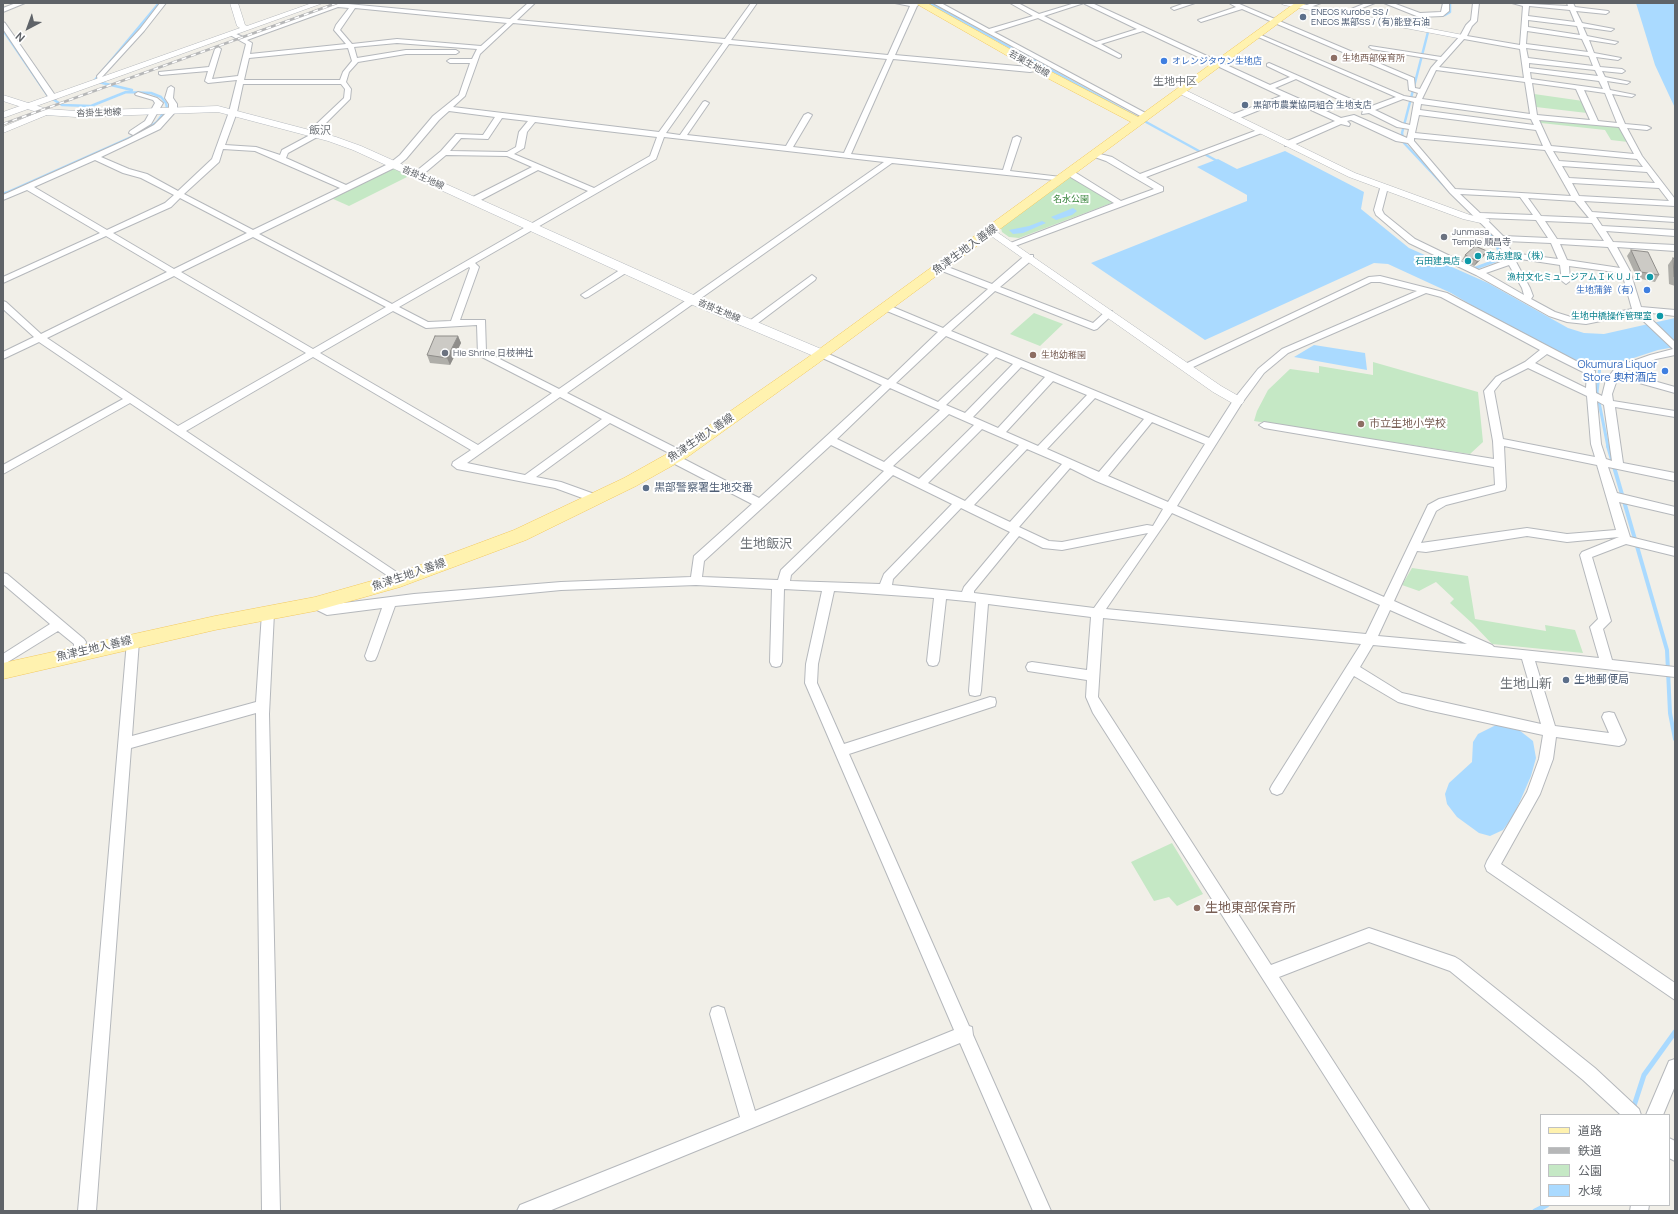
<!DOCTYPE html>
<html>
<head>
<meta charset="utf-8">
<style>
	body { margin:0 }
	#map { position:relative; width:1678px; height:1214px; overflow:hidden; background:#f1efe8; font-family:Manrope,"Noto Sans JP",sans-serif }
	canvas { display:block }
	.frame { position:absolute; inset:0; border:4px solid #5f6368; pointer-events:none }
	.legend { position:absolute; left:1540px; top:1114px; width:130px; height:92px; box-sizing:border-box; background:#fff; border:1px solid #bfc1c3; margin:0; padding:5px 7px; list-style:none; font-size:12px; color:#5f6368 }
	.legend li { display:flex; align-items:center; gap:8px; height:20px }
	.legend b { width:20px; border:1px solid #bfc1c3 }
	.north { position:absolute; left:8px; top:8px; width:40px; height:40px; -webkit-text-stroke:3px #fff; paint-order:stroke; rotate:221deg; font-size:11px; font-weight:700; line-height:16px; text-align:center; color:#5f6368 }
	.north::after { content:''; display:block; margin:auto; width:14px; height:18px; background:#5f6368; clip-path:polygon(50% 0,100% 100%,50% 72%,0 100%) }
</style>
</head>
<body>
<div id="map">
<canvas width="1678" height="1214"></canvas>
<div class="frame"></div>
<ul class="legend">
<li><b style="height:5px;background:#fff2af"></b>道路</li>
<li><b style="height:5px;background:#b6b7b8"></b>鉄道</li>
<li><b style="height:11px;background:#c5e8c5"></b>公園</li>
<li><b style="height:11px;background:#aadaff"></b>水域</li>
</ul>
<div class="north">N</div>
</div>
<script>
const ctx = document.querySelector('canvas').getContext('2d');
ctx.lineJoin = 'round';
function fill(path, color) { ctx.fillStyle = color; ctx.fill(path, 'evenodd'); }
const toPath = rows => new Path2D(rows.map(r => 'M' + r).join(''));
function trace(path, color, width, dash) { ctx.strokeStyle = color; ctx.lineWidth = width; ctx.lineCap = dash ? 'butt' : 'round'; ctx.setLineDash(dash || []); ctx.stroke(path); }
function label(font, color, halo, rows, align = 'center') {
  ctx.font = font + ' Manrope,"Noto Sans JP",sans-serif'; ctx.lineWidth = 4; ctx.setLineDash([]); ctx.textBaseline = 'middle'; ctx.strokeStyle = halo; ctx.fillStyle = color; for (const [text, x, y, turn = 0] of rows) {
    ctx.save(); ctx.translate(x, y); ctx.rotate((+turn || 0) * Math.PI / 180); ctx.textAlign = isNaN(turn) ? turn : align; if (halo) ctx.strokeText(text, 0, 0); ctx.fillText(text, 0, 0); ctx.restore();
  }
}
fill(toPath([
	[1534,94,1583,101,1587,113,1536,107],
	[1539,119,1620,127,1628,142,1611,140,1605,130,1541,123],
	[392,168,409,176,349,206,331,198],
	[1071,176,1114,202,1019,238,1009,237,1002,232,1001,228],
	[1034,313,1063,324,1040,346,1010,334],
	[1373,362,1478,392,1483,442,1470,454,1254,421,1257,411,1268,390,1290,369,1319,373,1319,366,1373,375],
	[1412,568,1468,576,1475,619,1546,631,1545,625,1575,630,1583,653,1492,644,1473,624,1450,603,1454,599,1436,582,1419,591,1402,585],
	[1172,843,1203,894,1177,906,1169,897,1154,901,1131,862]
]), '#c5e8c5');
fill(toPath([
	[1636,3,1675,3,1675,108,1655,65],
	[1285,151,1364,192,1361,209,1409,248,1488,283,1568,328,1584,333,1604,334,1675,318,1675,347,1658,350,1594,371,1532,341,1451,293,1388,264,1374,263,1205,340,1091,263,1247,201,1247,195,1197,167,1218,159,1237,169],
	[1073,208,1077,211,1072,215,1056,220,1051,217],
	[1042,221,1046,223,1023,233,1013,234,1009,230,1029,226],
	[1314,345,1365,353,1367,370,1294,357],
	[1498,724,1519,730,1533,741,1536,758,1531,776,1514,815,1503,830,1490,836,1479,833,1457,817,1447,804,1445,794,1449,783,1472,762,1473,742,1478,734]
]), '#aadaff');
trace(toPath([
	[929,3,1219,162],
	[1439,15,1445,15,1450,12,1450,3],
	[1428,16,1424,16,1421,19,1428,32,1402,133,1404,143,1449,191],
	[3,30,48,96,62,105,91,106,126,92,151,93,161,97,166,103,167,108,157,122,144,131],
	[132,90,94,81,159,3],
	[4,194,134,136]
]), '#aadaff', 2.5);
trace(toPath([
	[3,194,6,193],
	[1473,269,1503,258,1488,230],
	[1600,366,1597,392,1608,447]
]), '#aadaff', 3);
trace(toPath([
	[1608,446,1667,650,1670,713,1675,739]
]), '#aadaff', 4);
trace(toPath([
	[1631,1115,1644,1075,1675,1032],
	[1535,1211,1547,1205]
]), '#aadaff', 5);
const minor = toPath([
	[16,3,25,3,3,12,3,8,16,3],
	[160,3,166,3,144,31,102,77,102,82,98,82,97,76,140,29,160,3],
	[337,3,510,19,528,3,535,3,517,20,725,39,751,3,757,3,731,40,888,55,910,6,895,3,922,3,917,6,895,55,1040,68,1040,70,1030,72,893,59,851,154,1003,170,1013,138,1017,136,1021,138,1010,171,1061,177,1064,177,1064,181,892,163,567,393,684,452,685,454,680,457,759,498,882,385,818,356,818,352,824,352,888,380,938,332,882,309,882,305,888,305,943,328,988,289,937,269,937,265,940,264,992,284,1022,258,1027,255,1033,255,1033,259,1000,287,1093,323,1106,311,1112,311,1112,315,1097,329,1094,330,995,291,951,331,1209,438,1234,399,1258,369,1282,349,1417,291,1380,282,1371,282,1189,369,1183,369,1181,367,1183,365,1369,277,1380,276,1447,293,1595,371,1596,393,1602,396,1606,380,1616,367,1650,355,1673,349,1636,314,1586,324,1567,322,1549,316,1476,275,1409,243,1376,215,1374,210,1381,185,1388,187,1382,210,1384,214,1415,239,1479,270,1506,260,1497,239,1450,193,1408,143,1396,141,1351,120,1347,121,1350,124,1349,126,1341,124,1291,146,1285,146,1285,142,1335,121,1287,99,1237,119,1231,119,1231,115,1281,96,1143,31,1101,44,1121,55,1121,57,1119,58,1038,18,994,32,1151,116,1144,118,933,3,941,3,989,29,1033,16,1010,3,1018,3,1039,14,1075,3,1092,3,1270,85,1290,77,1267,66,1267,64,1269,63,1369,107,1396,97,1256,36,1261,35,1404,96,1416,98,1418,93,1409,90,1408,80,1242,9,1201,22,1198,20,1236,7,1229,3,1237,3,1414,78,1415,88,1420,89,1431,68,1438,60,1372,49,1369,47,1370,46,1441,57,1460,36,1466,25,1471,20,1473,3,1479,3,1477,21,1472,26,1467,36,1520,45,1523,6,1512,3,1568,6,1567,3,1573,3,1575,7,1608,11,1609,12,1606,14,1576,11,1582,23,1614,29,1611,31,1583,27,1587,36,1618,42,1615,44,1589,40,1594,53,1621,58,1618,60,1596,57,1600,67,1622,69,1625,71,1622,73,1602,71,1605,77,1630,82,1627,84,1607,81,1610,90,1635,95,1632,97,1612,94,1625,124,1647,126,1651,128,1647,130,1627,128,1642,156,1675,199,1675,206,1584,201,1592,212,1675,218,1675,222,1596,217,1602,226,1675,230,1675,236,1606,231,1613,242,1675,245,1675,251,1617,247,1630,271,1641,307,1675,310,1675,316,1644,312,1675,342,1675,355,1656,359,1622,372,1675,387,1675,393,1618,377,1612,394,1613,401,1675,411,1675,417,1615,407,1623,463,1675,473,1675,481,1608,467,1617,493,1675,507,1675,515,1619,502,1630,537,1675,548,1675,556,1626,544,1592,557,1611,621,1603,629,1612,660,1675,667,1675,677,1535,661,1555,726,1609,733,1602,717,1604,713,1609,712,1614,713,1626,740,1624,744,1619,746,1556,737,1553,759,1540,794,1501,864,1675,983,1675,1000,1487,871,1485,866,1487,861,1527,792,1539,759,1543,735,1427,710,1398,702,1354,676,1282,793,1277,795,1272,793,1270,789,1272,785,1361,644,1103,618,1098,697,1271,965,1369,928,1455,957,1460,960,1595,1068,1639,1109,1641,1115,1621,1115,1583,1080,1450,971,1369,942,1279,977,1430,1211,1411,1211,1093,713,1086,697,1087,680,1028,671,1026,667,1028,663,1032,662,1087,670,1091,617,988,604,981,691,980,695,975,696,970,695,969,691,976,602,946,599,939,661,937,665,933,666,929,665,927,661,934,598,834,591,818,664,817,683,844,744,990,697,995,698,996,702,995,706,849,754,969,1026,972,1027,973,1035,1051,1211,1033,1211,960,1043,549,1211,517,1211,520,1205,740,1117,710,1014,712,1008,718,1006,724,1008,755,1111,954,1030,805,683,806,664,822,591,784,589,782,662,780,666,776,667,772,666,770,662,772,589,696,585,561,590,395,606,377,656,375,660,371,661,367,660,365,656,382,608,327,615,311,607,309,604,311,601,315,599,328,605,414,594,561,582,691,577,694,556,752,504,669,461,668,458,673,455,610,423,536,477,561,482,600,496,601,499,596,503,555,488,457,469,452,465,453,462,471,450,313,357,186,431,404,577,406,580,404,583,400,584,130,403,3,474,3,465,123,399,39,342,3,359,3,352,34,337,3,309,3,301,6,302,41,334,167,272,106,236,3,283,3,277,100,233,27,190,3,200,3,195,128,139,154,125,169,110,169,104,165,98,168,88,171,86,174,88,173,98,177,104,177,110,160,129,101,157,129,169,147,174,178,191,212,159,229,112,237,80,208,83,205,81,208,71,161,75,159,74,159,72,209,67,215,49,218,47,221,49,212,79,238,76,246,44,230,35,230,33,234,33,243,37,337,3],
	[1084,3,1085,4,1137,29,1096,42,1044,16,1084,3],
	[1529,6,1570,10,1575,22,1528,16,1529,6],
	[338,7,349,8,336,25,334,30,346,44,250,54,252,43,247,40,338,7],
	[355,8,507,23,481,46,397,39,352,44,340,30,355,8],
	[1528,20,1577,26,1580,35,1528,27,1528,20],
	[513,23,723,43,659,132,453,107,465,96,480,54,513,23],
	[1527,31,1582,39,1588,52,1526,44,1527,31],
	[1464,39,1520,49,1524,78,1439,67,1464,39],
	[397,43,477,49,472,59,450,59,447,61,450,63,470,63,459,95,433,116,400,155,390,163,346,185,286,158,288,153,319,136,320,134,317,132,350,99,351,89,346,82,349,72,358,62,406,54,456,54,459,52,456,50,406,50,357,58,354,47,397,43],
	[729,44,887,59,844,153,793,147,812,115,808,113,804,115,786,146,687,135,709,103,705,101,703,102,680,135,666,133,729,44],
	[348,48,352,61,343,72,340,80,244,80,249,58,348,48],
	[1526,48,1589,56,1593,66,1528,58,1526,48],
	[1529,63,1595,70,1598,76,1529,68,1529,63],
	[1436,70,1525,82,1530,114,1422,99,1436,70],
	[1530,72,1599,81,1603,89,1531,79,1530,72],
	[1296,79,1342,101,1320,108,1275,88,1296,79],
	[1532,83,1576,89,1590,120,1537,115,1532,83],
	[243,84,341,84,345,89,344,98,309,131,310,135,282,150,280,155,256,147,225,145,237,112,243,84],
	[1584,90,1605,93,1617,123,1598,121,1584,90],
	[1403,99,1414,102,1410,125,1402,123,1375,110,1403,99],
	[1348,103,1363,110,1362,114,1369,113,1397,127,1409,129,1407,138,1354,115,1341,118,1326,111,1348,103],
	[1421,104,1531,119,1534,125,1420,110,1421,104],
	[449,111,495,117,483,135,456,134,441,151,414,173,414,177,420,177,446,155,507,156,532,167,471,198,471,202,477,202,538,170,588,191,392,304,259,234,396,167,406,159,439,120,449,111],
	[1419,115,1536,130,1543,146,1415,133,1419,115],
	[502,118,528,121,519,132,516,147,507,152,450,151,461,138,488,139,502,118],
	[1539,120,1619,127,1634,154,1551,146,1539,120],
	[535,122,572,127,657,137,650,156,594,188,514,154,524,148,527,132,535,122],
	[664,137,884,162,559,389,486,352,485,320,460,320,479,267,475,263,656,159,664,137],
	[1414,138,1545,150,1571,196,1455,189,1414,141,1414,138],
	[223,149,255,151,340,188,253,230,184,194,219,162,223,149],
	[1553,151,1637,159,1643,167,1559,161,1553,151],
	[95,160,123,173,141,178,174,195,165,203,107,230,34,187,95,160],
	[1562,166,1647,172,1655,183,1569,178,1562,166],
	[1572,183,1659,188,1669,201,1579,196,1572,183],
	[1460,194,1520,197,1533,215,1480,213,1460,194],
	[180,198,247,233,174,269,113,233,171,207,180,198],
	[1528,198,1575,201,1589,218,1541,216,1528,198],
	[1485,218,1536,220,1548,238,1503,236,1485,218],
	[1545,221,1592,223,1604,241,1557,239,1545,221],
	[253,237,386,307,313,349,181,272,253,237],
	[1506,241,1551,243,1558,259,1512,253,1506,241],
	[1560,244,1608,247,1620,268,1567,260,1560,244],
	[1514,258,1560,265,1562,281,1566,284,1570,281,1569,266,1622,273,1632,309,1586,318,1571,317,1555,312,1531,299,1533,296,1530,288,1514,258],
	[1509,265,1522,288,1524,295,1486,273,1509,265],
	[469,267,470,268,451,321,428,322,399,307,469,267],
	[174,276,306,353,178,426,47,338,174,276],
	[1426,293,1441,297,1540,350,1525,362,1496,377,1484,391,1493,441,1494,459,1264,422,1259,425,1264,428,1494,467,1495,485,1439,499,1428,505,1384,597,1177,506,1242,403,1264,373,1288,353,1426,293],
	[393,311,426,328,477,325,478,355,552,393,478,445,320,353,393,311],
	[946,336,989,354,938,402,896,383,946,336],
	[1547,354,1587,374,1586,388,1535,363,1547,354],
	[996,357,1013,364,965,413,946,405,996,357],
	[1021,367,1045,377,998,428,973,417,1021,367],
	[1528,368,1587,396,1591,444,1595,457,1503,439,1494,391,1502,381,1528,368],
	[1053,381,1087,395,1038,446,1006,432,1053,381],
	[890,388,940,410,884,462,837,439,890,388],
	[560,397,602,419,525,475,467,463,560,397],
	[1095,398,1144,419,1099,472,1047,449,1095,398],
	[1597,401,1604,405,1612,461,1606,459,1601,444,1597,401],
	[949,414,974,425,919,479,893,466,949,414],
	[1152,422,1205,444,1168,502,1108,476,1152,422],
	[982,429,1019,445,965,501,928,483,982,429],
	[831,445,884,471,781,570,778,580,702,577,704,561,831,445],
	[1504,446,1597,465,1616,530,1567,534,1527,528,1421,543,1436,511,1446,505,1505,490,1506,487,1504,446],
	[1027,449,1062,464,1010,522,974,505,1027,449],
	[1070,468,1096,481,1163,509,1153,526,1147,525,1062,542,1049,541,1019,527,1070,468],
	[893,475,952,504,884,574,880,584,790,581,791,575,893,475],
	[961,508,1010,532,964,587,962,592,892,585,893,579,961,508],
	[1172,513,1380,605,1366,634,1106,609,1172,513],
	[1148,533,1094,608,974,593,974,591,1019,536,1043,548,1062,550,1148,533],
	[1527,536,1567,542,1619,537,1582,552,1580,555,1598,619,1590,627,1599,658,1494,647,1492,645,1394,601,1417,551,1426,552,1527,536],
	[1390,610,1467,644,1378,636,1390,610],
	[1373,645,1522,659,1541,724,1402,693,1360,667,1373,645],
	[1185,3,1195,3,1174,10,1171,8,1185,3],
	[1312,3,1321,3,1305,9,1302,7,1312,3],
	[1366,3,1375,3,1344,15,1339,14,1366,3],
	[1384,3,1393,3,1420,13,1441,12,1443,3,1449,3,1449,11,1443,16,1419,17,1384,3],
	[3,22,5,23,57,98,55,99,49,98,3,29,3,22],
	[138,92,157,98,163,103,151,124,133,135,129,133,130,131,145,121,155,103,153,100,136,95,135,94,138,92],
	[1260,129,1267,131,1146,177,1163,187,1163,191,1015,246,1009,246,1008,244,1114,203,1067,175,1067,171,1073,171,1121,201,1154,189,1106,161,1092,156,1092,152,1112,157,1140,174,1260,129],
	[626,266,630,269,629,271,588,297,585,298,581,295,626,266],
	[812,275,816,278,815,280,754,326,748,326,748,322,812,275],
	[3,573,7,574,84,639,86,642,83,656,79,658,75,656,73,653,74,644,58,631,3,665,3,654,50,624,3,584,3,573],
	[268,608,272,610,274,613,269,714,280,1211,262,1211,256,713,131,748,96,1211,78,1211,127,641,129,638,133,636,137,638,139,641,132,736,256,702,262,613,264,610,268,608],
	[1675,1059,1675,1086,1663,1115,1646,1115,1669,1061,1675,1059],
	[1669,1138,1675,1141,1675,1161,1669,1158,1669,1138],
	[1631,1205,1649,1205,1648,1211,1630,1211,1631,1205]
]);
const tertiary = toPath([
	[230,3,238,3,245,25,247,26,312,3,323,3,3,118,3,112,240,28,237,26,230,3],
	[1280,3,1296,3,1463,35,1467,37,1463,39,1284,5,1280,3],
	[1181,88,1355,173,1470,215,1489,219,1490,221,1485,224,1463,219,1349,177,1178,93,1178,89,1181,88],
	[46,109,50,112,49,114,3,133,3,127,46,109],
	[991,228,1221,386,1242,398,1244,401,1242,404,1234,404,1213,392,987,233,986,231,991,228]
]);
const secondary = toPath([
	[3,95,47,109,76,111,218,106,336,137,361,146,698,297,826,351,828,354,826,357,821,358,816,357,688,303,353,150,328,141,218,112,76,117,46,115,3,101,3,95]
]);
const primary = toPath([
	[915,3,927,3,1042,67,1138,117,1295,3,1306,3,817,364,686,458,636,486,526,540,400,587,315,611,215,630,3,679,3,663,215,616,315,597,396,574,514,530,624,478,674,450,807,358,1131,122,1034,71,915,3]
]);
trace(minor, '#b5b8bc', 2);
trace(tertiary, '#b5b8bc', 1);
trace(secondary, '#b6babf', 1);
trace(primary, '#f2c960', 1);
fill(minor, '#fff');
fill(tertiary, '#fff');
fill(secondary, '#fff');
fill(primary, '#fff2af');
const rail = toPath([
	[3,124,337,3]
]);
trace(rail, '#b6b7b8', 2.5);
trace(rail, '#fff', 1.5, [5]);
fill(toPath([
	[1631,250,1659,275,1655,282,1637,278,1627,256],
	[1465,255,1484,256,1474,266,1462,260],
	[1673,258,1675,259,1675,286,1669,284,1668,265],
	[458,336,461,343,450,365,430,363,427,355]
]), '#afaea9');
fill(toPath([
	[1487,251,1484,256,1474,266,1477,261],
	[458,336,461,343,450,365,447,358]
]), '#8f8d8a');
const building = toPath([
	[1475,246,1487,251,1477,261,1465,255,1475,246],
	[1631,250,1648,252,1659,275,1641,272,1631,250],
	[1673,258,1675,259,1675,278,1674,277,1673,258],
	[435,336,458,336,447,358,427,355,435,336]
]);
fill(building, '#cccac5');
trace(building, '#8f8d8a', 1);
for (const [x, y, r, color] of [
	[1303,17,4,"#5c6f8a"],
	[1334,58,4,"#8d6e63"],
	[1164,61,4,"#3f7fe0"],
	[1245,105,4,"#5c6f8a"],
	[1444,237,4,"#6b7280"],
	[1478,256,4,"#0f9aa8"],
	[1468,261,4,"#0f9aa8"],
	[1650,277,4,"#0f9aa8"],
	[1647,290,4,"#3f7fe0"],
	[1660,316,4,"#0f9aa8"],
	[445,353,4,"#6b7280"],
	[1033,355,4,"#8d6e63"],
	[1665,371,4,"#3f7fe0"],
	[1361,424,4,"#8d6e63"],
	[646,488,4,"#5c6f8a"],
	[1566,680,4,"#5c6f8a"],
	[1197,908,4,"#8d6e63"]
]) { const dot = new Path2D(); dot.arc(x, y, r, 0, 2 * Math.PI); ctx.fillStyle = color; ctx.fill(dot); trace(dot, '#fff', 1.5); }
label('9px', '#4e5e75', '#fff', [
	["ENEOS Kurobe SS /",1311,12],
	["ENEOS 黒部SS / (有)能登石油",1311,22],
	["黒部市農業協同組合 生地支店",1253,105]
], 'left');
label('9px', '#785e54', '#fff', [
	["生地西部保育所",1342,58],
	["生地幼稚園",1041,355]
], 'left');
label('9px', '#366cbe', '#fff', [
	["オレンジタウン生地店",1172,61],
	["生地蒲鉾（有）",1639,290,"right"]
], 'left');
label('9px', '#5f6368', '#fff', [
	["若栗生地線",1029,64,29],
	["沓掛生地線",99,113,-2],
	["沓掛生地線",423,178,24],
	["沓掛生地線",719,311,23]
]);
label('9px', '#348238', '#fff', [
	["名水公園",1071,199]
]);
label('9px', '#5b616d', '#fff', [
	["Junmasa",1452,232],
	["Temple 順昌寺",1452,242],
	["Hie Shrine 日枝神社",453,353]
], 'left');
label('9px', '#0d838f', '#fff', [
	["高志建設（株）",1486,256,"left"],
	["石田建具店",1460,261],
	["漁村文化ミュージアムＩＫＵＪＩ",1642,277],
	["生地中橋操作管理室",1652,316]
], 'right');
label('11px', '#70757a', '#fff', [
	["生地中区",1175,82],
	["飯沢",320,131]
]);
label('11px', '#5f6368', '#fff', [
	["魚津生地入善線",965,250,-36],
	["魚津生地入善線",701,438,-34],
	["魚津生地入善線",409,575,-19],
	["魚津生地入善線",94,649,-13]
]);
label('11px', '#366cbe', '#fff', [
	["Okumura Liquor",1657,365],
	["Store 奥村酒店",1657,378]
], 'right');
label('11px', '#785e54', '#fff', [
	["市立生地小学校",1369,424]
], 'left');
label('11px', '#4e5e75', '#fff', [
	["黒部警察署生地交番",654,488],
	["生地郵便局",1574,680]
], 'left');
label('13px', '#70757a', '#fff', [
	["生地飯沢",766,544],
	["生地山新",1526,684]
]);
label('13px', '#785e54', '#fff', [
	["生地東部保育所",1205,908]
], 'left');
</script>
</body>
</html>
